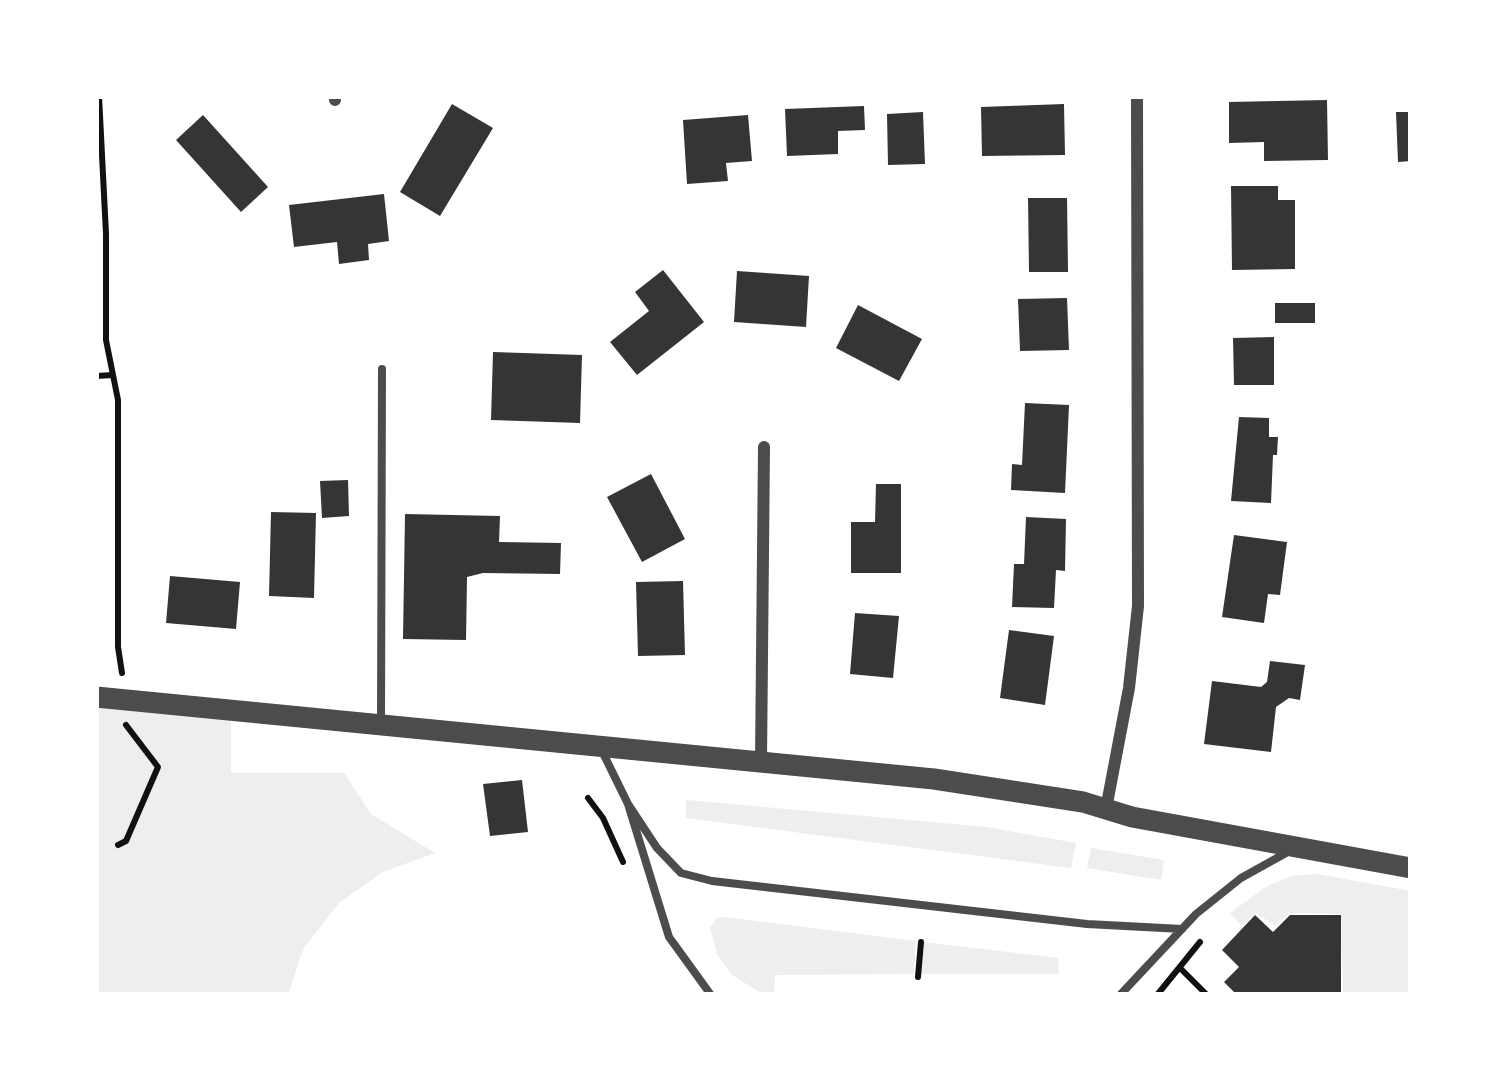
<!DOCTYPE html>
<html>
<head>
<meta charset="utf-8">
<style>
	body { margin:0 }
	#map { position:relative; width:1507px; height:1091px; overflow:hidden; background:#fff; font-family:"Fira Sans",sans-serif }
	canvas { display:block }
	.frame { position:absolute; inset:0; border:99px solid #fff; pointer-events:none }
</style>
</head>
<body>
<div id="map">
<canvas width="1507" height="1091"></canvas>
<div class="frame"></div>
</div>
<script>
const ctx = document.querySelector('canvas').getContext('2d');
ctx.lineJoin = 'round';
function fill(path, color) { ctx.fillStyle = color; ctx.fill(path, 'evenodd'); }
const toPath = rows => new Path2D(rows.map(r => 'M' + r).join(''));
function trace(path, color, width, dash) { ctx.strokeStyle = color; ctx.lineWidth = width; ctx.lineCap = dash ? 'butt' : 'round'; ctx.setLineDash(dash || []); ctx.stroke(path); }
fill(toPath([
	[96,697,231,711,231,773,344,773,371,814,435,853,383,872,339,903,303,949,288,995,96,995],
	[686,800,987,827,1076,843,1071,868,686,818],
	[1091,848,1164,860,1161,880,1087,868],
	[1318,874,1411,891,1411,995,1343,995,1341,914,1289,913,1275,926,1256,913,1242,926,1230,913,1267,886,1292,876],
	[726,917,916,941,914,974,775,975,774,995,764,995,732,975,717,955,710,927,717,918],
	[924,942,1058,958,1059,974,921,974]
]), '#eee');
fill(toPath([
	[1327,100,1328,160,1264,161,1264,142,1229,143,1229,102],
	[452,104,493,128,440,216,400,192],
	[1064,104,1065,155,982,156,981,107],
	[864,106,865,130,838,131,838,154,787,156,785,109],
	[923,112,925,164,888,165,887,114],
	[1396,112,1411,112,1411,161,1398,162],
	[203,115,268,187,241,212,176,140],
	[748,115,752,161,726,163,728,181,687,184,683,120],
	[1231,186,1278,186,1278,200,1295,200,1295,269,1232,270],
	[384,194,389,241,368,244,369,260,339,264,337,242,294,247,289,205],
	[1028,198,1067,198,1068,272,1029,272],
	[663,270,704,322,637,375,610,342,649,311,635,292],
	[737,271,809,276,806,327,734,322],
	[1067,298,1069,350,1020,351,1018,299],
	[1275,303,1315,303,1315,323,1275,323],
	[858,305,922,339,899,381,836,348],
	[1274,337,1274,385,1234,385,1233,338],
	[493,352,582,355,580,423,491,420],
	[1025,403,1069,405,1065,493,1011,490,1012,464,1022,465],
	[1239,417,1269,418,1269,437,1278,437,1277,455,1273,455,1271,503,1231,501],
	[651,474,685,539,642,562,607,497],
	[348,480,349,516,322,518,320,481],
	[876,484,901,484,901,573,851,573,851,522,875,522],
	[271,512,316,513,314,598,269,596],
	[405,514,500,516,499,542,561,543,560,574,483,573,467,577,466,640,403,639],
	[1026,517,1066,519,1065,571,1056,570,1054,608,1012,607,1014,564,1024,564],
	[1234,535,1287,542,1280,595,1268,594,1264,623,1222,617],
	[170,576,240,582,236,629,166,623],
	[683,581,685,655,638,656,636,582],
	[855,613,899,616,893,678,850,674],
	[1009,630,1054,636,1045,705,1000,698],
	[1270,661,1305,665,1300,700,1289,698,1276,707,1271,752,1204,744,1212,681,1261,687,1267,682],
	[522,780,528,832,490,836,483,784],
	[1255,915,1273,932,1290,915,1341,915,1341,995,1237,995,1224,982,1239,967,1222,950]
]), '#353535');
trace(toPath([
	[99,96,106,234,106,340,118,400,118,647,122,673],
	[96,376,113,375],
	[588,798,603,818,623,862],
	[118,845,126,841,158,767,126,725],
	[1180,968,1207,995],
	[918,977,921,942],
	[1157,995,1200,942]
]), '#111', 6);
trace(toPath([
	[381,723,382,369],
	[603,753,628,804,669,937,711,995],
	[628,804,657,848,681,873,712,881,1087,924,1182,929],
	[1120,995,1196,914,1241,878,1286,853]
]), '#4c4c4c', 8);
trace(toPath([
	[335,96,335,100],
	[761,761,764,447],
	[1106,809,1129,688,1138,606,1137,96]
]), '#4c4c4c', 12);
trace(toPath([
	[96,697,934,779,1083,802,1132,817,1411,868]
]), '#4c4c4c', 21);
</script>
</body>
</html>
